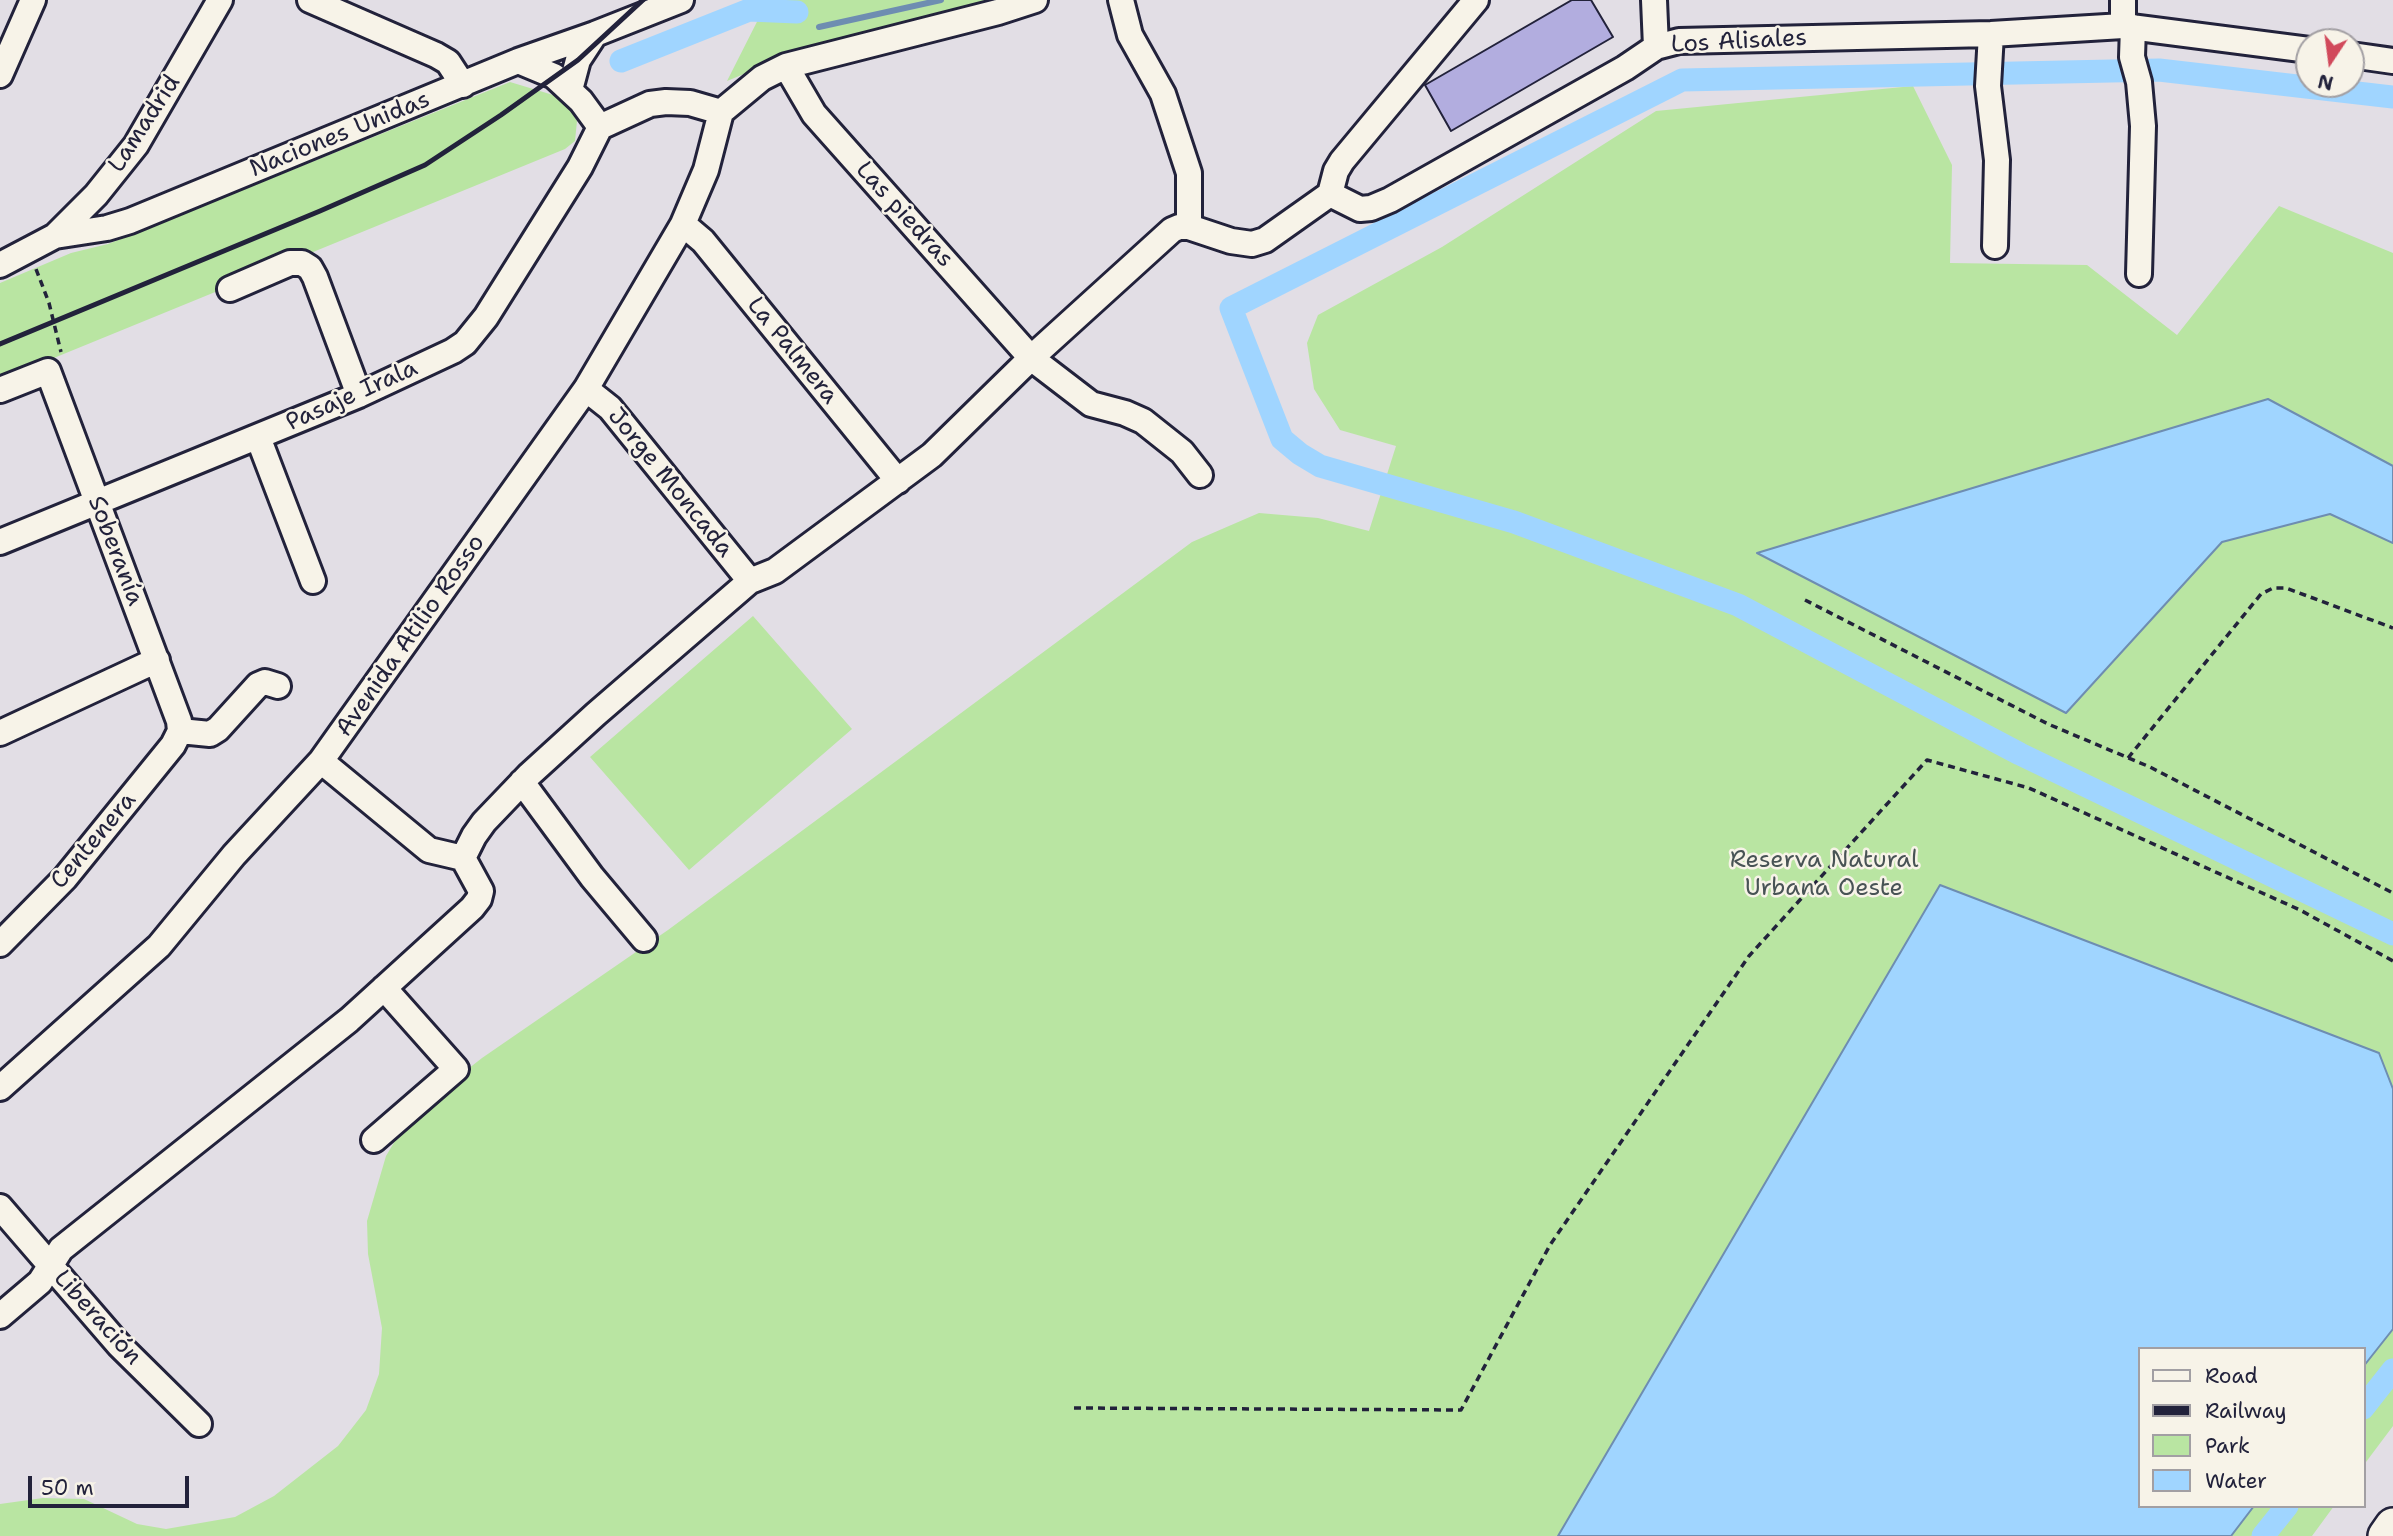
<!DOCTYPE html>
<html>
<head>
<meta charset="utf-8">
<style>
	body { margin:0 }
	#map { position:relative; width:2393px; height:1536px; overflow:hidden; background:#e2dee5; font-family:"Shantell Sans",sans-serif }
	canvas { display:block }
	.legend { position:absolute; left:2138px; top:1347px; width:228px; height:161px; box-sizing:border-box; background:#f7f3e8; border:2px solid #a29fa3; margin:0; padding:9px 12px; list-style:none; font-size:21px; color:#22223b }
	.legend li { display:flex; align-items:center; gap:14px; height:35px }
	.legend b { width:35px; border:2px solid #a29fa3 }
	.north { position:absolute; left:2295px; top:28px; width:70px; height:70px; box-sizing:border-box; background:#f7f3e8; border:2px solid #a29fa3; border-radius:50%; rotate:193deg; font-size:19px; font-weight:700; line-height:28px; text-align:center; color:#22223b }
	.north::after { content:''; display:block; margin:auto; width:24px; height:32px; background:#d1495b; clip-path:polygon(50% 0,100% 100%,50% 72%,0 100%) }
	.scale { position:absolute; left:28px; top:1476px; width:161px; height:32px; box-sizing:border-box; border:4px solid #22223b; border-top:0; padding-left:9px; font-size:21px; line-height:24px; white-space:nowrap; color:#22223b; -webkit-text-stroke:5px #f7f3e8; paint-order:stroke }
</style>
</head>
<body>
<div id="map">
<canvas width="2393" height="1536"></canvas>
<ul class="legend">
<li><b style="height:9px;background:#f7f3e8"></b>Road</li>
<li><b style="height:9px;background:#22223b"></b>Railway</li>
<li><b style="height:19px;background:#b9e5a2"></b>Park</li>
<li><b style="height:19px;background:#a0d5ff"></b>Water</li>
</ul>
<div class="north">N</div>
<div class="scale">50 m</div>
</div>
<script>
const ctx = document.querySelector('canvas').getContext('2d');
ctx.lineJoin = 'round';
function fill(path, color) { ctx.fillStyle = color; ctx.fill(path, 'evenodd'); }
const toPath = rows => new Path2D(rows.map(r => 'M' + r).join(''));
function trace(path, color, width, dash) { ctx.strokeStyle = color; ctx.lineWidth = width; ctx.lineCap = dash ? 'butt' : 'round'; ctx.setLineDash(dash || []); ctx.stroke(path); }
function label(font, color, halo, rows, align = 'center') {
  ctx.font = font + ' "Shantell Sans",sans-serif'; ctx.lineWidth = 5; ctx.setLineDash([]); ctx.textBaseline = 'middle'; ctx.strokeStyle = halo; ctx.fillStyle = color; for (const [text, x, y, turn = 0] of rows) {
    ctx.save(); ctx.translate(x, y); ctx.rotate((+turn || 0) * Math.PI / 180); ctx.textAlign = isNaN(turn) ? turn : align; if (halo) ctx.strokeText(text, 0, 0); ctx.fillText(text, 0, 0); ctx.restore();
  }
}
fill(toPath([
	[768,0,989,0,814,45,727,81],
	[510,82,563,98,577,121,575,141,565,149,0,380,0,283,71,253,108,244],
	[1913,86,1952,165,1950,263,2087,265,2177,335,2279,206,2393,253,2393,1426,2363,1466,2363,1349,2139,1349,2139,1506,2334,1506,2312,1536,0,1536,0,1504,43,1498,84,1499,137,1524,166,1529,235,1517,274,1496,338,1446,366,1410,379,1374,382,1328,368,1254,367,1221,386,1156,405,1124,436,1094,482,1058,668,930,1192,542,1259,513,1318,518,1369,531,1396,446,1340,430,1314,389,1307,343,1318,315,1442,247,1656,111],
	[753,616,852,729,689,870,590,757]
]), '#b9e5a2');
const water = toPath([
	[2268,399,2393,466,2393,543,2330,514,2222,542,2066,713,1757,553,2268,399],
	[1940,885,2379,1053,2393,1089,2393,1329,2363,1367,2363,1349,2139,1349,2139,1506,2254,1506,2231,1536,1558,1536,1940,885]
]);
fill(water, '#a0d5ff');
trace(water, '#6e8db1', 2);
trace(toPath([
	[819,27,941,0]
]), '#6e8db1', 6);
trace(toPath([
	[621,61,749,10,797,12],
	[2393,97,2159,70,1682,80,1231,308,1282,439,1300,454,1320,466,1514,522,1738,605,2020,754,2393,934],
	[2363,1408,2393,1370],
	[2263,1536,2287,1506]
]), '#a0d5ff', 23);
const building = toPath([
	[1572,0,1591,0,1613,37,1451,131,1425,85,1572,0]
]);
fill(building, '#b2addf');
trace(building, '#22223b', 2);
const minor = toPath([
	[310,0,436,55,448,62,463,85],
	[1121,0,1130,35,1163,94,1189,173,1189,227],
	[1654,0,1656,47],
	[2123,0,2123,26],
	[2133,27,2132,57,2139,82,2143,126,2139,274],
	[1991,34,1988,86,1997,160,1995,246],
	[2351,55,2393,61],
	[518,61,554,76,581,101,600,127],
	[786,66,814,114,1031,358,1091,404,1125,413,1143,421,1182,452,1200,475],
	[0,75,33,0],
	[570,90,578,60,595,34],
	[721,112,762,78,786,66,998,12,1035,0],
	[600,127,650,104,666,102,690,103,721,112],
	[1330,194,1336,171,1342,161,1476,0],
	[683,224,703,241,898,481],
	[55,236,96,195,136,145,220,0],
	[0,265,55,236,107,228,130,221,518,61,595,34,681,0],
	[230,289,290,263,302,263,310,268,315,277,359,395],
	[586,389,610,408,750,581],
	[0,390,48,371,179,721,180,731,173,745,65,878,0,944],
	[258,437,313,581],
	[0,542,359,395,453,351,465,343,486,317,580,167,600,127],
	[180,731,210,734,218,729,258,685,265,682,278,686],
	[0,733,157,660],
	[321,761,429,850,463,858],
	[522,782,592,877,644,939],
	[463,858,474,836,484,822,529,775,596,714,750,581,775,571,932,455,1031,358,1172,230,1179,227,1189,227,1231,241,1252,244,1265,240,1330,194,1360,209,1371,208,1390,200,1625,68,1656,47,1679,41,1991,34,2123,26,2309,50],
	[0,1088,159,946,234,855,321,761,586,389,683,224,706,170,721,112],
	[374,1140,456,1069,384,988],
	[0,1207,119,1345,199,1424],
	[0,1316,40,1282,61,1249,349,1020,472,908,479,899,481,891,463,858]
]);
const highway = toPath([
	[2386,1536,2393,1526]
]);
trace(minor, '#22223b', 30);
trace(highway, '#22223b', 40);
trace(toPath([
	[36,269,49,303,61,352],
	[1805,600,2048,724,2150,767,2393,893],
	[2128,758,2261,594,2273,588,2286,588,2393,628],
	[1074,1408,1461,1410,1550,1245,1749,956,1927,760,2029,788,2300,910,2393,961]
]), '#22223b', 3.5, [7, 5]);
trace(minor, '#f7f3e8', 24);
trace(highway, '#f7f3e8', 35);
trace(toPath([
	[0,344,320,211,425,165,501,115,578,60,643,0]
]), '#22223b', 5);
label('24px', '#22223b', '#f7f3e8', [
	["Los Alisales",1739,42,-3],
	["Lamadrid",145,124,-57],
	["Naciones Unidas",340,135,-22],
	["Las piedras",904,215,48],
	["La Palmera",792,351,51],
	["Pasaje Irala",352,396,-24],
	["Jorge Moncada",670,483,51],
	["Soberanía",115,551,69],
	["Avenida Atilio Rosso",411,636,-55],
	["Centenera",94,841,-50],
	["Liberación",97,1318,48]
]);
label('24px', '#485355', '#f7f3e8', [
	["Reserva Natural",1824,861],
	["Urbana Oeste",1824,889]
]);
</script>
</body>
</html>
